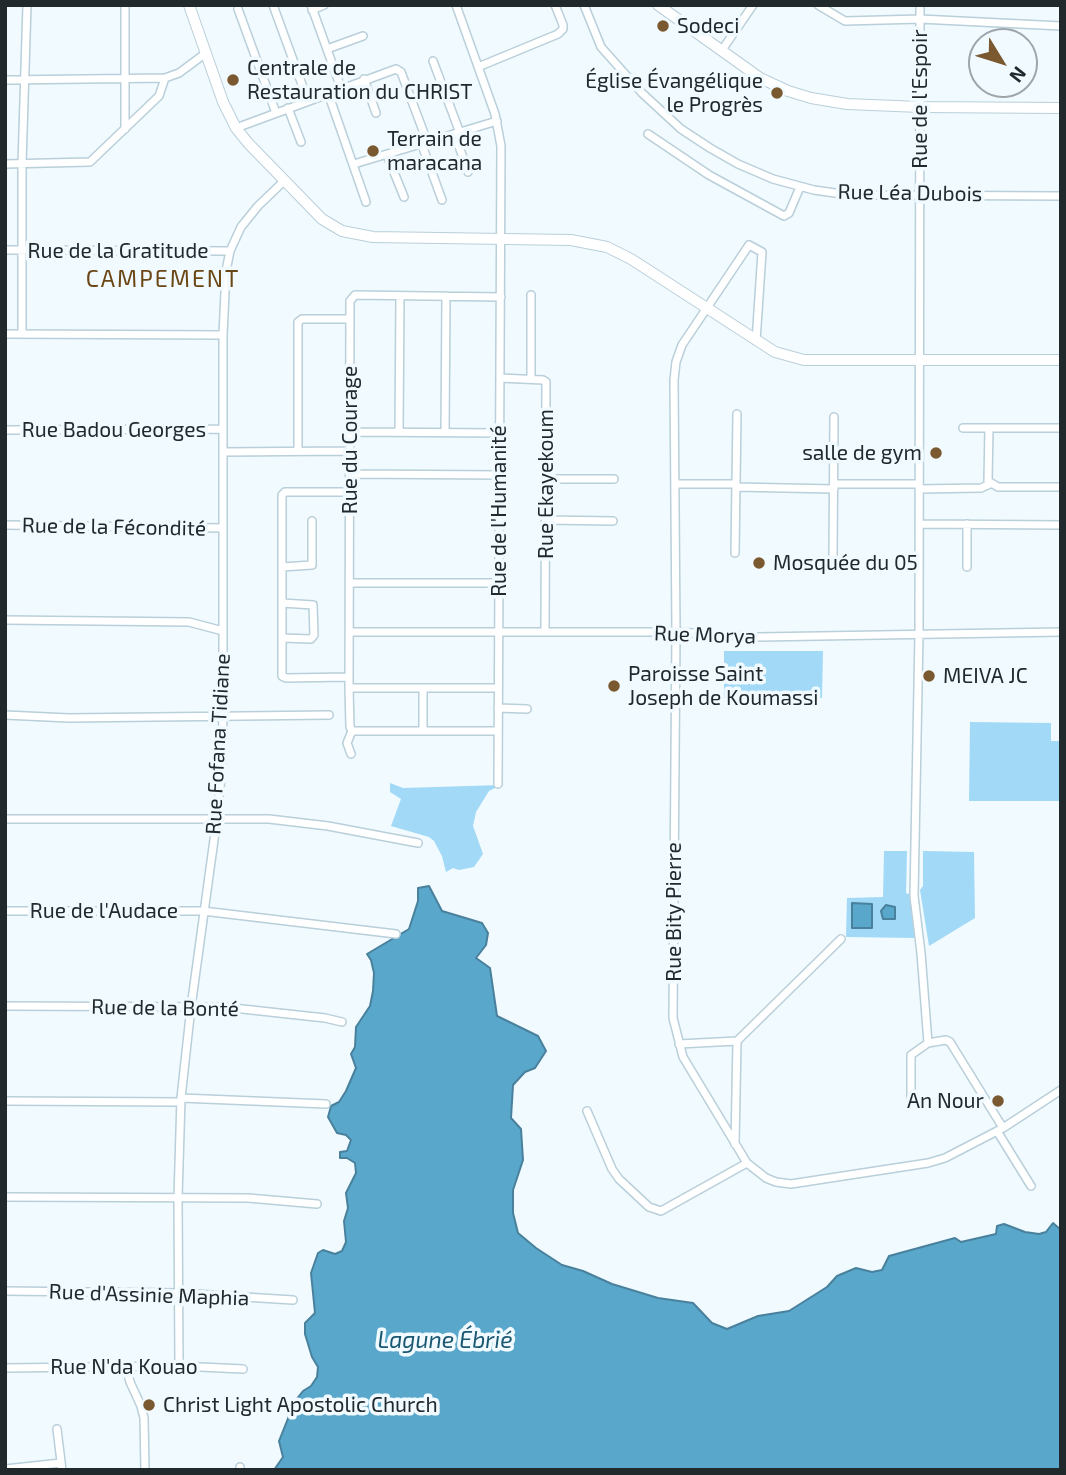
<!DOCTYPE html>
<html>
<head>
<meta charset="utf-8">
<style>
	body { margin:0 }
	#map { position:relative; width:1066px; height:1475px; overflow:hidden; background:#f1faff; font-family:"Exo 2",sans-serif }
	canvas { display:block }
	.frame { position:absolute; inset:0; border:7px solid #21292d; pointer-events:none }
	.north { position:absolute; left:968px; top:28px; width:70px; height:70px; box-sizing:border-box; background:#f1faff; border:2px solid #9ea6ab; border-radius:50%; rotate:128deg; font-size:19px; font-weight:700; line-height:28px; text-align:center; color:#21292d }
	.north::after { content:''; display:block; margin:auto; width:24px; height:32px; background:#7a5930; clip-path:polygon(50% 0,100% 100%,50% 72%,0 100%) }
</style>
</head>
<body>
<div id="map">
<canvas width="1066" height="1475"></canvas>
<div class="frame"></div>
<div class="north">N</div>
</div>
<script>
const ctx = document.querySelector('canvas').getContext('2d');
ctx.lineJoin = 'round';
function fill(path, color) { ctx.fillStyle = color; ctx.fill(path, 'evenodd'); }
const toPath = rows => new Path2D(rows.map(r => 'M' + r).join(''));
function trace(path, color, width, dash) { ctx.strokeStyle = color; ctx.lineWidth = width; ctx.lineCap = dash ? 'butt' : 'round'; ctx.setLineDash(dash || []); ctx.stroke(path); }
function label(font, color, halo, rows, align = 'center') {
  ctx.font = font + ' "Exo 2",sans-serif'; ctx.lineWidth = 7; ctx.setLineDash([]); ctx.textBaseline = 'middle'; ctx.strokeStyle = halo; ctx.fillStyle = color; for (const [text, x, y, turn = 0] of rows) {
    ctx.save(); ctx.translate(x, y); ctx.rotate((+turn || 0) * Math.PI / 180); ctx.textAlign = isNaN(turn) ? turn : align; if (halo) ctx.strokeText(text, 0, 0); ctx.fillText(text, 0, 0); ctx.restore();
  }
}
fill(toPath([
	[724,651,823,651,822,698,724,698],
	[970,722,1051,723,1051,741,1061,741,1061,801,969,801],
	[390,783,403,788,501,785,489,791,476,812,473,826,483,854,474,867,459,870,453,868,446,872,442,856,434,841,429,837,391,826,401,799,390,792],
	[884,851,907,851,906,893,909,894,916,938,846,937,847,898,883,897],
	[923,851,974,852,975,918,929,946,920,890,923,886]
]), '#a1d9f6');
const water = toPath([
	[429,886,442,911,482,923,488,933,486,945,476,958,490,968,497,1016,538,1036,546,1051,535,1068,525,1072,513,1085,511,1118,521,1129,523,1160,513,1190,513,1213,518,1233,536,1248,562,1265,583,1271,612,1284,658,1298,693,1303,712,1323,727,1329,758,1316,789,1311,827,1287,837,1276,856,1268,872,1272,882,1270,889,1256,955,1238,961,1242,996,1234,997,1226,1004,1224,1025,1232,1039,1234,1046,1232,1053,1223,1061,1230,1061,1470,274,1470,283,1457,279,1441,295,1401,303,1391,311,1386,317,1377,318,1367,312,1357,305,1334,305,1323,315,1313,311,1273,318,1253,323,1250,335,1254,342,1251,346,1242,344,1221,348,1208,346,1193,356,1173,355,1163,347,1158,340,1158,340,1152,347,1151,351,1140,346,1135,337,1133,328,1117,331,1106,339,1102,346,1091,356,1068,351,1054,355,1047,356,1027,370,1006,373,991,374,973,371,960,367,954,409,929,418,901,418,888,429,886],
	[852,903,872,904,872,928,852,928,852,903],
	[886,905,895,907,895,919,883,919,881,911,886,905]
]);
fill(water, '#5aa7cc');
trace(water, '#49819c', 2);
const street = toPath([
	[125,5,125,129],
	[273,5,308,101],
	[311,5,341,88],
	[456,5,495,114,501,146,498,784],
	[584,5,601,47,642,93,681,129,710,148,738,164,773,179,814,190,849,195,1061,196],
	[818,5,845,21,920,19,1061,26],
	[920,5,919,634,914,896,921,953,928,1043,946,1040,950,1042,1003,1128],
	[238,9,276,113],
	[312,10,324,5],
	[327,49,363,36],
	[722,50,753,5],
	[433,61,460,133],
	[478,67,558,34,563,29,563,25,555,5],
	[364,79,376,113],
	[5,80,165,78,179,73,206,53],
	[328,93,366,202],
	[288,108,301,142],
	[236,128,396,69,401,72,428,144],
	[648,134,709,175,784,216,789,213,800,187],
	[455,135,468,172],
	[422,145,442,200],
	[387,155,404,197],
	[5,164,90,162,159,96,165,78],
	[354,164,497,121],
	[5,250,230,251],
	[5,334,223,335],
	[22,334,22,164,27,5],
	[756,341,762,252,749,245,682,345,676,362,674,380,676,632,673,1018,683,1057,747,1163,766,1178,776,1182,791,1184,928,1163,945,1158,1003,1128,1061,1090],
	[500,378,543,380,546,382,545,632],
	[531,379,531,295],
	[963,428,989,428],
	[1061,428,989,428,988,481,998,487,1061,487],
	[5,430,223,429],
	[350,432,500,433],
	[399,432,400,296],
	[445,432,446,296],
	[298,451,298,322,302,319,350,319],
	[224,452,349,451],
	[350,474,500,475],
	[546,479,614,479],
	[675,484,736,484],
	[834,484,919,484],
	[736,487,834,489],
	[919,489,981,488,990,484],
	[546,520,613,521],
	[919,524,1061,525],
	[5,525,223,528],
	[735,553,737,414],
	[833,556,834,417],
	[282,567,312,565,312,521],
	[967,567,967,524],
	[350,583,499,583],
	[5,620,189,622,223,631],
	[350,632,676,632,759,637,1061,632],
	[282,638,311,639,314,635,313,605,282,603],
	[349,677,286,678,282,676,282,495,285,492,349,492],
	[349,688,498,688],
	[498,708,527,709],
	[5,715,69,718,329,715],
	[423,730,423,688],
	[352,731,350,727,349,688,350,301,355,295,501,297],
	[351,754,347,743,352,731,498,731],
	[5,819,269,819,328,826,418,843],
	[5,911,203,911,396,934],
	[5,1006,224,1007,325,1018,342,1022],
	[737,1041,841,939],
	[679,1044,737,1041,735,1144],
	[911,1096,911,1055,928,1043],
	[181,1098,326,1104],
	[5,1101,181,1102],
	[587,1111,612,1169,619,1179,649,1207,661,1211,747,1163],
	[997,1131,1031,1186],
	[5,1197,248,1198,317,1204],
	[5,1291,180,1293,293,1300],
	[179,1366,178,1198,181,1098,191,1007,217,818,221,777,223,716,223,335,226,271,230,251,241,227,258,206,284,181],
	[126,1367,130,1382,141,1406,144,1418,145,1470],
	[5,1368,179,1366,243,1369],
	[57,1429,62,1470],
	[240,1467,240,1470],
	[5,1469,61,1463]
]);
const secondary = toPath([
	[189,5,223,102,236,128,248,143,322,219,342,231,373,237,571,240,607,247,631,259,775,352,804,360,1061,360],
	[658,5,760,78,788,91,811,98,847,104,920,107,1061,108]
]);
trace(street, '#b9cfda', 10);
trace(secondary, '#b9cfda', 12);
trace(street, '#fff', 7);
trace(secondary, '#fff', 10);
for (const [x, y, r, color] of [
	[663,26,7,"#7a5930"],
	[233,80,7,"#7a5930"],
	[777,93,7,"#7a5930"],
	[373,151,7,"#7a5930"],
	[936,453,7,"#7a5930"],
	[759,563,7,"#7a5930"],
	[929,676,7,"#7a5930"],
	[614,686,7,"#7a5930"],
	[998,1101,7,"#7a5930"],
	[149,1405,7,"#7a5930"]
]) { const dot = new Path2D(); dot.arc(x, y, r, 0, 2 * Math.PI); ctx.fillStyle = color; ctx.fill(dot); trace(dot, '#f1faff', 2.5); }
label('21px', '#21292d', '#f1faff', [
	["Sodeci",677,26],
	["Centrale de",247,68],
	["Restauration du CHRIST",247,92],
	["Église Évangélique",763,81,"right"],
	["le Progrès",763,105,"right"],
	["Terrain de",387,139],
	["maracana",387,163],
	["salle de gym",922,453,"right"],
	["Mosquée du 05",773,563],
	["Paroisse Saint",628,674],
	["Joseph de Koumassi",628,698],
	["MEIVA JC",943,676],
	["An Nour",984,1101,"right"],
	["Christ Light Apostolic Church",163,1405]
], 'left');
label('21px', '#21292d', '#f1faff', [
	["Rue de l'Espoir",920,99,-90],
	["Rue Léa Dubois",910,193,1],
	["Rue de la Gratitude",118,251],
	["Rue Badou Georges",114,430],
	["Rue du Courage",350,440,-90],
	["Rue Ekayekoum",546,484,-90],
	["Rue de l'Humanité",499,511,-90],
	["Rue de la Fécondité",114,527,1],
	["Rue Morya",705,635,2],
	["Rue Fofana Tidiane",218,744,-87],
	["Rue de l'Audace",104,911],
	["Rue Bity Pierre",674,912,-90],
	["Rue de la Bonté",165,1008,1],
	["Rue d'Assinie Maphia",149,1295,2],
	["Rue N'da Kouao",124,1367]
]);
ctx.letterSpacing = '2px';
label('23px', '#6b4716', '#f1faff', [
	["CAMPEMENT",163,279]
]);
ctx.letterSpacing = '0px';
label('italic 23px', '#1a5771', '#f1faff', [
	["Lagune Ébrié",445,1340]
]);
</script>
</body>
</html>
